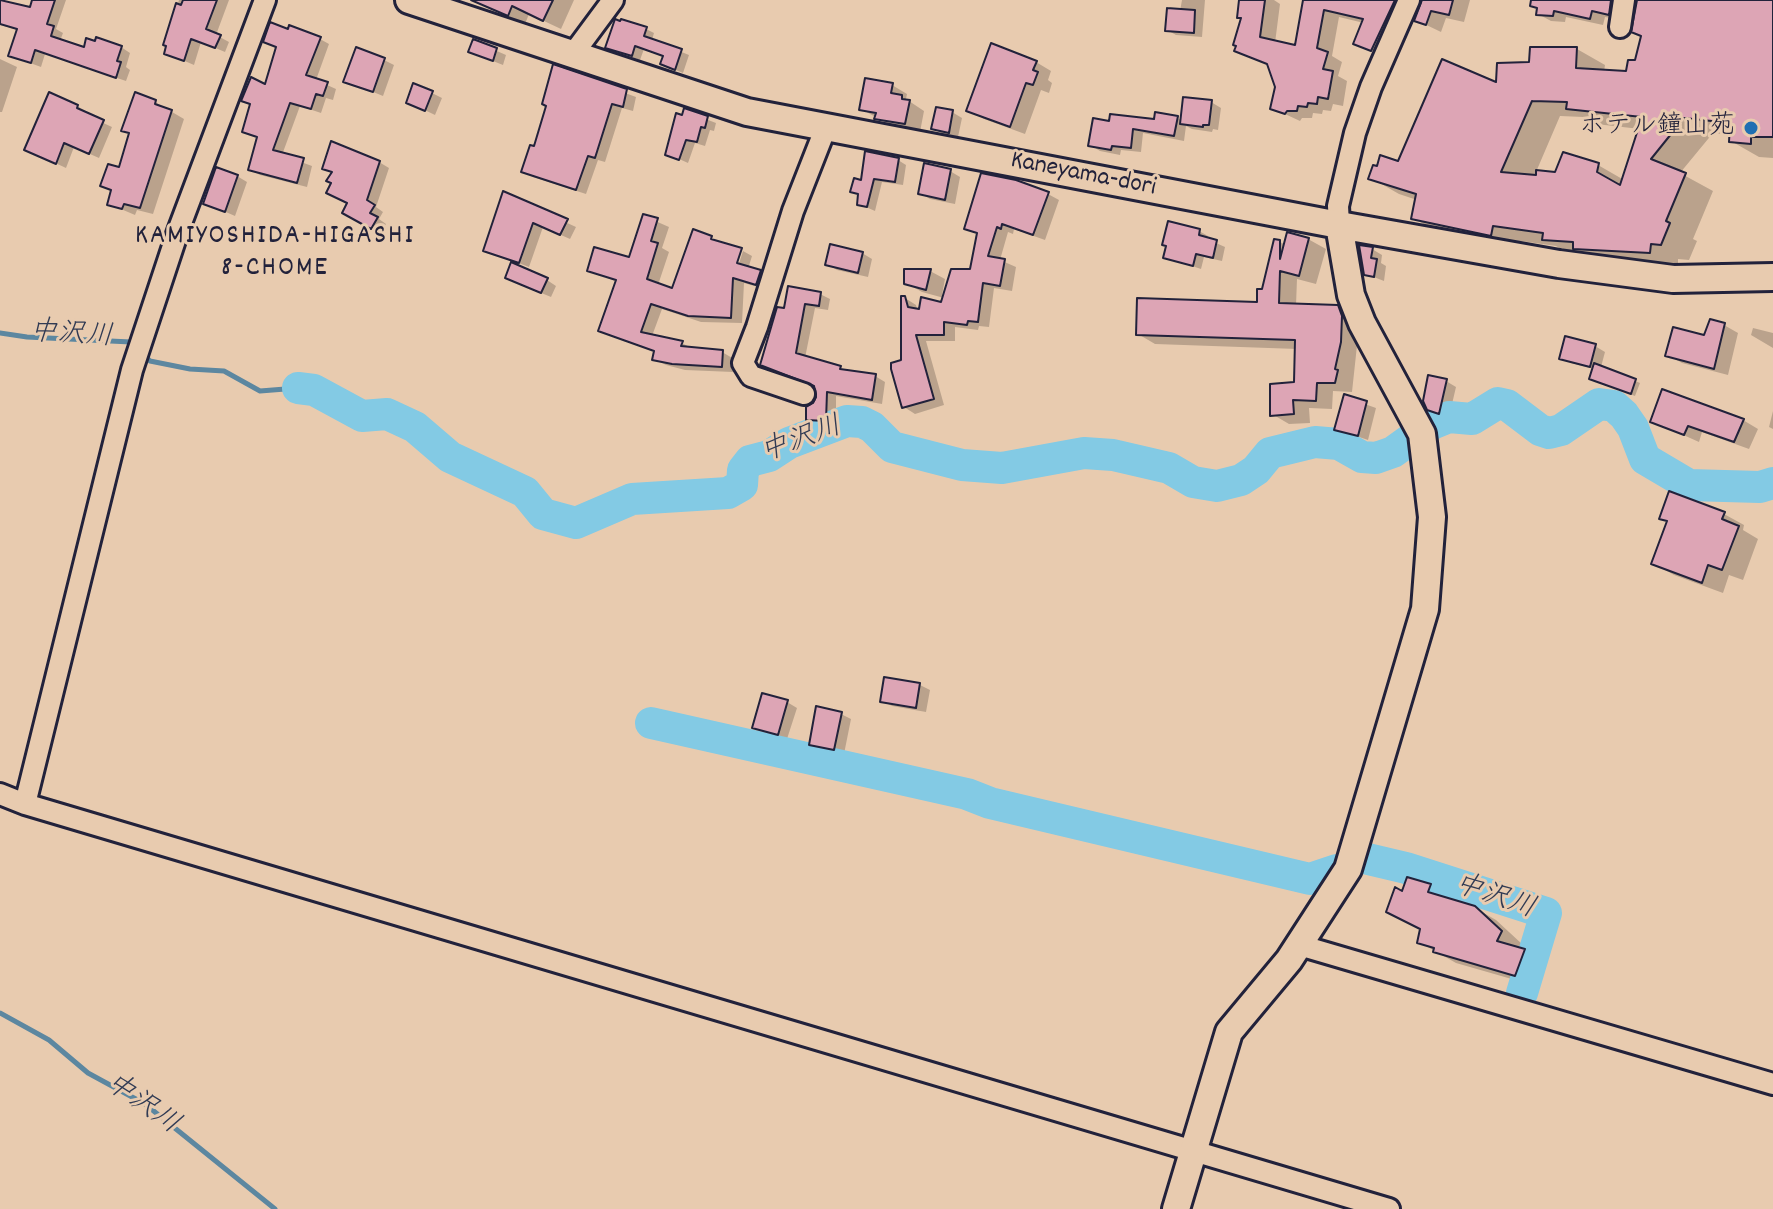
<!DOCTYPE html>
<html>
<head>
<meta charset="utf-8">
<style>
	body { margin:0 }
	canvas { display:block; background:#e8cbaf }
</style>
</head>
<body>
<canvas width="1773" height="1209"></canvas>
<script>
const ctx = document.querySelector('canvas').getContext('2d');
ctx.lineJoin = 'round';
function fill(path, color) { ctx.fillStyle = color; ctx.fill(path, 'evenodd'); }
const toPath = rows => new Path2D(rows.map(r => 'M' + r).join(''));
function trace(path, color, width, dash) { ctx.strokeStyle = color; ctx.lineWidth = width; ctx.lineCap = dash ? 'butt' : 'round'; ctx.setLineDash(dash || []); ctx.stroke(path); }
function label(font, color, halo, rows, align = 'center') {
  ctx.font = font + ' Dekko,"Klee One",sans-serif'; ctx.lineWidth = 6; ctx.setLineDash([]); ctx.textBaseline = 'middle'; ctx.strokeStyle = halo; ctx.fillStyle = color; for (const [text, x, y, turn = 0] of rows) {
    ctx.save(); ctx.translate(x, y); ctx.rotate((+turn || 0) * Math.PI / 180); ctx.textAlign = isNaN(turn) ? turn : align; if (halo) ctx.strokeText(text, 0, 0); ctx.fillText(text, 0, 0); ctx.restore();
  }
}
fill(toPath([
	[0,0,31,10,34,0,66,0,56,29,63,33,60,41,85,50,121,47,130,53,126,67,130,70,126,81,45,54,41,67,11,56,18,30,0,25],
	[179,0,229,0,216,35,229,42,225,52,201,42,194,65,166,53,168,46,165,44],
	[472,0,574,0,561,29,529,14,525,24],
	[1182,0,1205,0,1202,37,1176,35,1167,30,1180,11],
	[1241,0,1274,0,1280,4,1275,43,1296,48,1305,0,1414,0,1387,58,1356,43,1364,23,1339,17,1332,56,1342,62,1338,76,1347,81,1343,106,1333,104,1331,111,1323,110,1322,114,1313,113,1312,118,1302,118,1300,121,1272,108,1277,87,1270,66,1237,50,1243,19],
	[1422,0,1470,0,1464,22,1446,18,1441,32,1416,20],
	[1540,0,1622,0,1621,20,1605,17,1603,25,1566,17,1565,22,1551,21,1538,14],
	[1638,0,1773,0,1773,158,1759,157,1731,141,1731,135,1713,133,1680,173,1713,191,1693,239,1697,241,1689,260,1678,259,1678,268,1572,255,1556,246,1521,241,1519,250,1441,234,1413,218,1417,200,1399,194,1371,178,1400,163,1498,85,1531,64,1577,49,1605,65,1604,72,1627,74,1636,62,1643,37],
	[1560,116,1583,117,1596,124,1640,129,1624,180,1598,165,1556,175,1536,172],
	[646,29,654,33,652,40,689,55,683,73,671,68,665,57,644,49,640,60,607,47],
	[320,39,329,44,316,80,336,89,333,100,326,98,321,113,300,106,282,155,312,166,307,187,260,175,250,170,259,138,244,131,267,86,278,48,266,41],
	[474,41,506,55,503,65,470,52],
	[0,59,17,67,2,112,0,112],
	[384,60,394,65,383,96,346,81],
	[1036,62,1051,71,1048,80,1052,83,1049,93,1041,90,1025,134,984,119,969,110],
	[554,67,636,97,633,111,622,108,605,162,598,160,586,194,533,177,523,172,535,149,548,106],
	[892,85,907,94,906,99,924,111,920,132,892,126,861,109],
	[432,93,442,98,435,115,408,102],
	[155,102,184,119,153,214,137,210,135,215,109,204,113,191,103,185,120,170],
	[1211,102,1221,108,1218,130,1213,129,1212,132,1192,129,1186,126,1184,141,1143,133,1141,152,1121,150,1120,155,1100,151,1090,145,1111,124,1177,118,1183,121],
	[77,106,87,112,86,115,112,127,99,158,74,147,66,168,36,154],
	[685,111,716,123,714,131,710,130,705,146,695,143,688,163,668,154],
	[952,112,962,118,958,137,943,134,933,128],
	[898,160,906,165,903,185,882,182,875,211,859,204,862,182],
	[379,162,389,168,376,207,383,212,379,219,386,224,381,232,345,212],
	[950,171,960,177,955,204,930,199,920,193],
	[237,176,247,182,235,216,205,203],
	[504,194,576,227,570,239,543,227,529,267,485,250],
	[1048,194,1059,200,1045,240,1014,229,1013,234,1008,232,1000,260,1016,267,1012,291,994,288,989,327,979,326,978,330,955,327,955,341,926,341,944,405,915,414,904,407,905,298,916,305,919,316,942,305,944,298,922,292,906,283,930,271,945,279,942,295,945,296,972,271,978,234,967,228],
	[644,216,669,227,662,248,669,252,658,285,673,291,711,238,722,244,732,272,736,273,743,251,752,256,748,269,771,279,768,290,744,283,742,323,701,322,662,309,652,336,682,343,693,349,722,352,734,359,733,372,685,370,666,365,654,359,656,352,600,330,617,282,589,270,630,260],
	[1199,231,1208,236,1207,239,1225,247,1222,261,1204,257,1201,269,1165,257],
	[1308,239,1326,249,1316,284,1297,279,1296,306,1337,307,1355,317,1359,327,1352,392,1333,391,1332,409,1309,408,1310,423,1289,424,1272,414,1296,384,1297,349,1155,344,1138,334,1259,305,1280,242,1286,245],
	[1372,249,1382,255,1381,263,1386,266,1384,281,1366,274],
	[862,253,872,259,868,277,837,270,827,264],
	[547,280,556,286,551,297,517,283],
	[820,294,830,299,828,310,815,308,805,358,848,372,875,376,885,382,882,404,836,396,836,426,818,425,808,419,819,398,816,386,762,364,786,310],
	[1724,325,1738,333,1728,375,1682,363,1668,355,1706,337],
	[1753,328,1773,333,1773,348,1751,335],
	[1595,346,1605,352,1601,367,1640,383,1635,396,1595,381,1594,369,1571,363,1561,358],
	[1446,381,1456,387,1449,417,1428,408],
	[1345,397,1376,408,1368,440,1336,429],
	[1773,411,1773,429,1769,427],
	[1743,420,1758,429,1749,449,1702,432,1699,442,1652,421],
	[1724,514,1744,525,1743,530,1758,539,1743,580,1729,575,1723,593,1674,575,1653,563],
	[885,679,920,685,930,690,926,712,892,706,882,701],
	[787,702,797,708,787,739,754,727],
	[841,714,851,719,844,754,821,750,811,744],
	[1430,886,1450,898,1450,900,1475,908,1496,920,1522,944,1519,949,1545,963,1536,986,1456,963,1419,942,1422,929,1403,894]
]), '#0003');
trace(toPath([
	[0,333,27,337,131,342,135,345],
	[144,355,150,361,190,369,224,371,260,391,298,388],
	[0,1013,49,1040,88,1073,145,1104,275,1209]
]), '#5c87a0', 5);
trace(toPath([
	[298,388,314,390,362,416,387,414,415,427,450,457,525,492,543,514,576,523,632,499,728,493,742,485,743,470,750,461,769,456,789,443,847,421,862,422,872,427,892,447,962,465,1002,468,1084,453,1113,455,1169,468,1193,482,1217,486,1241,480,1256,470,1270,453,1315,442,1339,444,1362,457,1376,458,1393,452,1432,424,1449,417,1472,419,1498,403,1507,405,1540,430,1549,433,1561,430,1599,404,1614,406,1624,415,1633,428,1645,459,1689,485,1760,487,1773,483],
	[651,723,967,794,990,803,1310,879,1337,870],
	[1368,859,1406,868,1546,913,1522,993]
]), '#83cae4', 32);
const building = toPath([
	[0,0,30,7,32,0,55,0,47,24,54,26,51,36,84,47,86,38,95,41,96,37,122,46,117,61,121,62,116,78,35,50,31,63,8,56,17,29,0,24,0,0],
	[183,0,217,0,206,29,221,35,215,48,191,39,184,61,164,54,166,46,163,45,176,3,181,5,183,0],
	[471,0,553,0,543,21,512,6,508,16,471,0],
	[1239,0,1265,0,1260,37,1295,45,1303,0,1395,0,1371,51,1353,44,1363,19,1324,10,1317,48,1328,52,1323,69,1333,71,1328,99,1318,97,1317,104,1308,103,1307,107,1298,106,1297,111,1287,111,1285,114,1270,109,1275,87,1267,64,1234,51,1236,46,1233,45,1241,18,1237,18,1239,0],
	[1422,0,1453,0,1449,15,1431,11,1426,25,1414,21,1422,0],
	[1531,0,1611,0,1609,15,1592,11,1590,19,1554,11,1553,16,1536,15,1537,8,1530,6,1531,0],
	[1637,0,1773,0,1773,137,1751,137,1751,144,1729,142,1730,123,1684,118,1651,159,1686,173,1666,221,1670,223,1661,245,1651,244,1650,253,1573,249,1573,242,1542,240,1543,233,1493,226,1491,236,1411,219,1416,194,1368,179,1373,165,1377,166,1380,155,1398,161,1442,59,1496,82,1497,63,1529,62,1530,47,1577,47,1576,68,1626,71,1628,60,1635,60,1641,36,1631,32,1637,0],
	[1532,101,1567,102,1566,109,1642,117,1620,185,1597,172,1599,163,1563,152,1555,172,1536,170,1536,175,1501,172,1532,101],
	[1167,8,1195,10,1194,33,1165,31,1167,8],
	[615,19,620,21,621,19,647,27,644,36,682,49,675,70,660,64,663,56,635,46,632,56,605,48,615,19],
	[270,22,288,29,289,25,321,37,306,75,328,82,323,96,316,94,311,109,290,103,273,150,304,158,297,183,248,170,257,137,242,132,250,104,241,101,251,77,265,84,276,47,263,42,270,22],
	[473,39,497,48,493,61,468,52,473,39],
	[991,43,1037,61,1033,70,1038,72,1033,85,1026,83,1010,127,966,111,991,43],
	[356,47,385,58,373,92,343,82,356,47],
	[553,64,627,89,623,107,612,104,595,158,588,156,576,190,521,172,530,145,534,146,546,106,542,104,553,64],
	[865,78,893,83,891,93,902,95,902,99,910,100,905,124,874,119,876,113,859,110,865,78],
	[413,83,433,91,425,111,406,103,413,83],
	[49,92,78,105,77,108,104,120,89,154,64,143,56,164,24,150,49,92],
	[135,92,156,100,155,104,172,110,140,208,124,204,122,209,107,205,111,190,100,186,108,164,119,167,129,133,121,131,135,92],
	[1183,97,1212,100,1209,125,1203,125,1203,127,1180,124,1183,97],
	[936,107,953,110,949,133,931,129,936,107],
	[684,108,708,116,705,128,701,127,697,142,686,140,679,160,665,155,676,113,682,115,684,108],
	[1155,112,1178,116,1174,136,1133,129,1131,148,1112,146,1111,150,1088,146,1093,118,1109,121,1110,114,1154,119,1155,112],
	[331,141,380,161,367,200,375,205,370,213,378,217,371,229,342,213,347,203,326,193,331,183,326,181,332,172,322,169,331,141],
	[865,151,899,158,895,182,874,179,867,207,857,205,858,194,850,192,854,178,861,180,865,151],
	[924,163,951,169,945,200,918,194,924,163],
	[216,167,238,175,225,212,203,204,216,167],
	[981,173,1016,180,1049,192,1033,235,1002,224,1001,229,997,227,988,256,1005,259,1000,286,983,283,978,322,968,321,967,325,944,322,944,335,916,335,934,399,902,408,891,369,891,363,901,360,901,296,905,296,908,307,919,309,921,297,941,302,951,269,970,269,977,233,964,229,981,173],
	[503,191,568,219,560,235,533,223,519,263,483,251,503,191],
	[643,214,658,218,651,241,658,243,647,279,672,288,693,229,712,236,711,239,742,248,737,263,761,270,756,285,733,278,731,318,688,316,651,304,641,332,683,341,681,346,723,350,722,367,672,364,652,360,654,351,598,331,616,280,587,271,594,247,629,257,643,214],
	[1168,221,1200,229,1199,235,1217,240,1213,258,1196,254,1193,266,1163,258,1166,246,1162,245,1168,221],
	[1287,232,1309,238,1299,276,1280,271,1279,303,1338,305,1342,316,1341,342,1335,369,1338,370,1335,383,1317,383,1316,401,1293,400,1294,414,1270,416,1270,384,1294,382,1295,340,1136,335,1137,298,1257,302,1257,289,1262,289,1274,239,1280,240,1280,259,1287,232],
	[830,244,863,252,858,273,825,265,830,244],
	[1359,245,1373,247,1371,258,1377,259,1374,277,1364,275,1359,245],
	[511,262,548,278,541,293,505,278,511,262],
	[904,269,931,269,926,290,904,284,904,269],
	[788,286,821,292,819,306,805,304,796,353,841,366,840,369,876,374,872,400,827,392,826,421,806,420,806,407,813,403,816,397,814,386,760,365,777,307,784,308,788,286],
	[1710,319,1725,323,1714,369,1665,356,1673,327,1704,335,1710,319],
	[1565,336,1596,344,1590,367,1559,359,1565,336],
	[1594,363,1636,379,1631,394,1589,379,1594,363],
	[1428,375,1447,379,1439,414,1427,410,1423,401,1428,375],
	[1662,389,1744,419,1734,442,1688,426,1684,435,1650,422,1662,389],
	[1344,394,1367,401,1358,436,1334,430,1344,394],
	[1669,491,1725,512,1722,519,1739,526,1722,570,1708,565,1702,583,1651,564,1667,521,1659,519,1669,491],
	[884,677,920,683,916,708,880,702,884,677],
	[762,693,788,700,778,735,752,728,762,693],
	[816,706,842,712,834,750,809,745,816,706],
	[1407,877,1431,884,1428,892,1475,906,1502,931,1497,941,1525,949,1515,976,1433,952,1434,948,1417,943,1420,929,1386,912,1395,887,1402,891,1407,877]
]);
fill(building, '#dda5b5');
trace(building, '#22223b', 2);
const minor = toPath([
	[1620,27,1624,0],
	[573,54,613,0],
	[1339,225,1338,206,1355,133,1371,87,1409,0],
	[804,394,751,376,743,363,757,327,793,211,826,127],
	[0,794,25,804,1389,1209],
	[25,804,132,370,178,231,265,0],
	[1299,945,1773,1084]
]);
const tertiary = toPath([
	[409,0,747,112,1339,225,1559,264,1673,279,1773,277],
	[1176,1209,1229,1032,1289,960,1348,869,1425,609,1432,517,1422,434,1362,323,1351,295,1339,225]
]);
trace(minor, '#22223b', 26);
trace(tertiary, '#22223b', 32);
trace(minor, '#e8cbaf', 20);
trace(tertiary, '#e8cbaf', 26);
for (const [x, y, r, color] of [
	[1751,128,8,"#1f6fb2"]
]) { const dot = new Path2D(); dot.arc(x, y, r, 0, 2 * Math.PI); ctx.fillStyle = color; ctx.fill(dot); trace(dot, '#e8cbaf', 3); }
label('26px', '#22223b', '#e8cbaf', [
	["ホテル鐘山苑",1735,128]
], 'right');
label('26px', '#22223b', '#e8cbaf', [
	["Kaneyama-dori",1083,176,11]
]);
ctx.letterSpacing = '2px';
label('28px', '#22223b', '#e8cbaf', [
	["KAMIYOSHIDA-HIGASHI",275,238],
	["8-CHOME",275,270]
]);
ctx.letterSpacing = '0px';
label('italic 28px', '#313b54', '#e8cbaf', [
	["中沢川",71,337,4],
	["中沢川",802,442,-20],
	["中沢川",1494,899,19],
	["中沢川",141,1106,35]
]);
</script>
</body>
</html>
